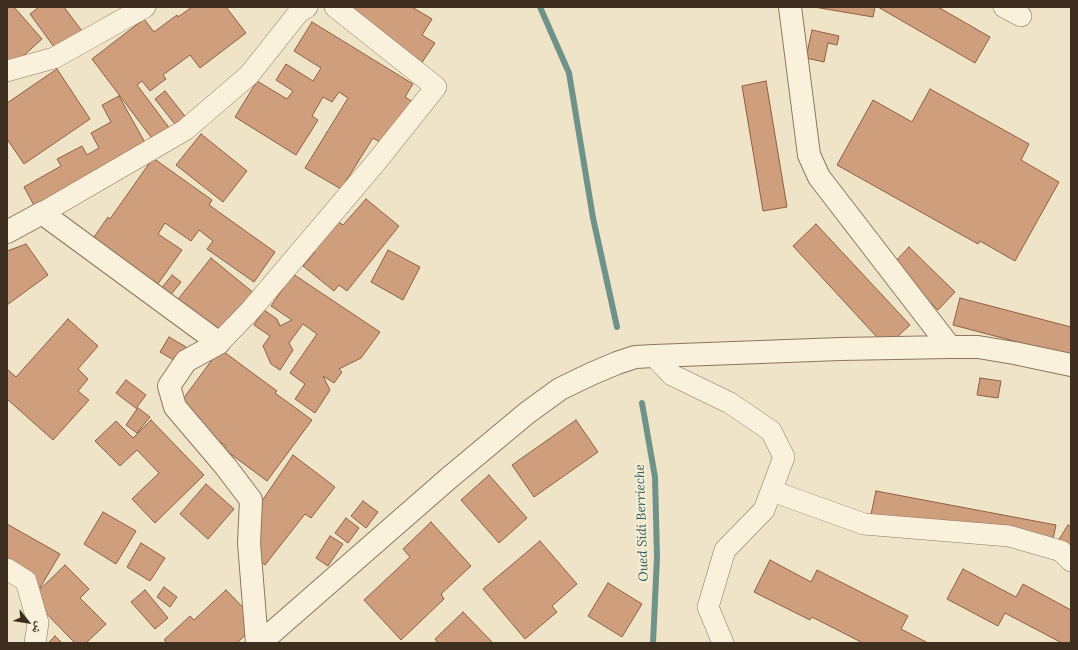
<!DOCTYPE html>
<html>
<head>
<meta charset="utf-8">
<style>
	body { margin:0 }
	#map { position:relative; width:1078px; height:650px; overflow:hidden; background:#f0e4c8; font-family:Lora,"Noto Naskh Arabic",serif }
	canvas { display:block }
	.frame { position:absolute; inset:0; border:8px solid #3d2e20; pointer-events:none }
	.north { position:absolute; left:8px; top:602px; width:40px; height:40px; -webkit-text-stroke:3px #f7eed8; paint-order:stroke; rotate:120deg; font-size:11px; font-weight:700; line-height:16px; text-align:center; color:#3d2e20 }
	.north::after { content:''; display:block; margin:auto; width:14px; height:18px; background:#3d2e20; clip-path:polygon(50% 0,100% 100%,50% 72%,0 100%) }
</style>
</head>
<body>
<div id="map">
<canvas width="1078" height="650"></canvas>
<div class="frame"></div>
<div class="north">ش</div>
</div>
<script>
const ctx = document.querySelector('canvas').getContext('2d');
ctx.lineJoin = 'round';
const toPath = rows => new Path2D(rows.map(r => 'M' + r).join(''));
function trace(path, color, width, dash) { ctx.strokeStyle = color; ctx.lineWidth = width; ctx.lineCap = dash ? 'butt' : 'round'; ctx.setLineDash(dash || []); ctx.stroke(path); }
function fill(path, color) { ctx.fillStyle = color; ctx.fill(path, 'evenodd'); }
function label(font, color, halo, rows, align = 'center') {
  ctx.font = font + ' Lora,serif'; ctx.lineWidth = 4; ctx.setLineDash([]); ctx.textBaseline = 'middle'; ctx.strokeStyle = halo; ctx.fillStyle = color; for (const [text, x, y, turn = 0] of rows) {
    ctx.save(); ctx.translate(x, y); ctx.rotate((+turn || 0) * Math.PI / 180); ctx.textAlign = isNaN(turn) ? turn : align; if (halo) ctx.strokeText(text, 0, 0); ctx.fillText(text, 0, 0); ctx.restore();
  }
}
trace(toPath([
	[540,7,569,73,593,218,617,327],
	[642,403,655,477,657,557,653,643]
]), '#6f938a', 6);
const building = toPath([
	[7,7,14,7,42,39,11,67,7,63,7,7],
	[39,7,64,7,82,31,57,51,30,14,39,7],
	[192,7,226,7,246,33,200,68,190,55,163,75,166,79,150,91,142,81,137,85,173,133,157,145,92,59,144,19,154,32,177,15,178,17,192,7],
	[348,7,412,7,432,19,422,35,435,43,421,64,348,7],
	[814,7,875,7,873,17,814,7],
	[878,7,938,7,990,37,975,63,878,7],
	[312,22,413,84,405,97,413,102,383,144,373,138,341,189,305,168,348,98,339,92,332,102,323,97,312,116,318,120,296,155,235,117,257,81,287,99,293,91,276,80,286,64,313,81,321,68,294,51,312,22],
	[812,30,839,36,837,45,828,43,824,62,806,58,812,30],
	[57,69,90,119,24,164,7,139,7,103,57,69],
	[766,81,787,207,763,211,742,86,766,81],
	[930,89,1029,144,1021,160,1059,182,1015,261,980,241,978,244,837,165,873,100,912,122,930,89],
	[165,91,188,120,178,128,155,99,165,91],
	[119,96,148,148,37,211,24,187,61,166,57,159,82,146,87,155,99,148,91,133,111,122,102,105,119,96],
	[201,134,247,171,223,202,176,165,201,134],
	[153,158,212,200,209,205,275,252,254,282,207,249,213,241,199,230,191,241,165,223,158,234,182,250,155,288,87,247,108,217,110,219,153,158],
	[366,199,399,226,347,291,339,285,334,291,303,266,315,252,311,248,334,219,343,225,366,199],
	[816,224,910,325,886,347,793,246,816,224],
	[26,244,48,275,7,305,7,251,26,244],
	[909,247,955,292,938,310,892,265,909,247],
	[388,250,420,267,403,300,371,282,388,250],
	[211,258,255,294,219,339,175,303,211,258],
	[293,274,380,332,361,358,339,369,342,372,334,383,323,376,330,390,315,413,295,399,305,384,290,373,317,334,303,324,289,343,293,350,280,370,271,364,263,346,270,336,254,325,264,310,277,319,280,326,292,320,271,306,293,274],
	[172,275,181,282,169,297,160,290,172,275],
	[960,298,1071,327,1071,356,953,325,960,298],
	[68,319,98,346,78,369,88,379,78,391,89,400,53,440,7,399,7,369,16,377,68,319],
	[169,337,186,347,177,362,160,352,169,337],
	[220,349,277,391,275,393,312,420,267,481,224,449,226,446,175,410,220,349],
	[980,378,1001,381,998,398,977,395,980,378],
	[126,380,146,395,137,407,150,417,137,433,126,425,137,409,116,393,126,380],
	[151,420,204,475,155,523,132,499,159,473,137,450,120,466,95,441,116,421,133,438,151,420],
	[576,420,598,452,534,497,512,465,576,420],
	[293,455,335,487,311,518,305,514,265,565,259,560,258,507,293,455],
	[489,475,527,518,499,543,461,500,489,475],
	[206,484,234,509,208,539,180,514,206,484],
	[876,491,1056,525,1050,553,870,519,876,491],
	[363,501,378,512,366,528,351,516,363,501],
	[103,512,136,531,116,564,84,544,103,512],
	[346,518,359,528,348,543,335,533,346,518],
	[431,522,471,566,441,594,444,599,401,640,364,600,410,557,403,549,431,522],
	[7,524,60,554,40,588,7,569,7,524],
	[1068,525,1071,527,1071,560,1053,549,1068,525],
	[330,536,343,544,328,566,316,558,330,536],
	[540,541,577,584,552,606,557,612,525,639,483,589,540,541],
	[141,543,165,558,150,581,127,567,141,543],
	[770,560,811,582,817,570,908,616,901,629,928,643,863,643,812,617,810,620,754,592,770,560],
	[65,565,89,589,80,598,106,624,86,643,75,643,31,598,65,565],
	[963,569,1016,597,1023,584,1071,610,1071,643,1062,643,1005,613,998,626,947,599,963,569],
	[608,583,642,604,622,637,588,616,608,583],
	[164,587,177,597,170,607,157,597,164,587],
	[145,590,168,618,155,629,131,602,145,590],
	[226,590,258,623,237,643,167,643,164,640,190,616,194,620,226,590],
	[463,612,493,643,438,643,435,639,463,612],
	[55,636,62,643,48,643,55,636]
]);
fill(building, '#cf9f7d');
trace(building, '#8d5f41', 1);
const minor = toPath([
	[1004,7,1021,16],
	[7,71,54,58,145,7],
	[42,213,185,130,249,75,299,12,307,7],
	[219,343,250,311,377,161,436,87,335,7],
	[654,356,672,375,730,403,771,431,784,457,764,510,725,550,708,607,723,643],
	[772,491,864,524,1009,536,1061,551,1071,561],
	[7,569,26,581,38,623,35,643]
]);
const tertiary = toPath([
	[790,7,809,155,819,177,950,347],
	[7,232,42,213,219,343,186,361,169,386,175,407,226,467,251,500,249,543,257,643],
	[260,643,449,478,527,413,560,389,591,374,617,363,635,357,654,356,840,349,950,347,978,347,1014,353,1071,365]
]);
trace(minor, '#8d765c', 22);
trace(tertiary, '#8d765c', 24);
trace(minor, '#faf1dc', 21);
trace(tertiary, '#faf1dc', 22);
label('italic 13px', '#2f5d5a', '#f7eed8', [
	["Oued Sidi Berrieche",642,523,-92]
]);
</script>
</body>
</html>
